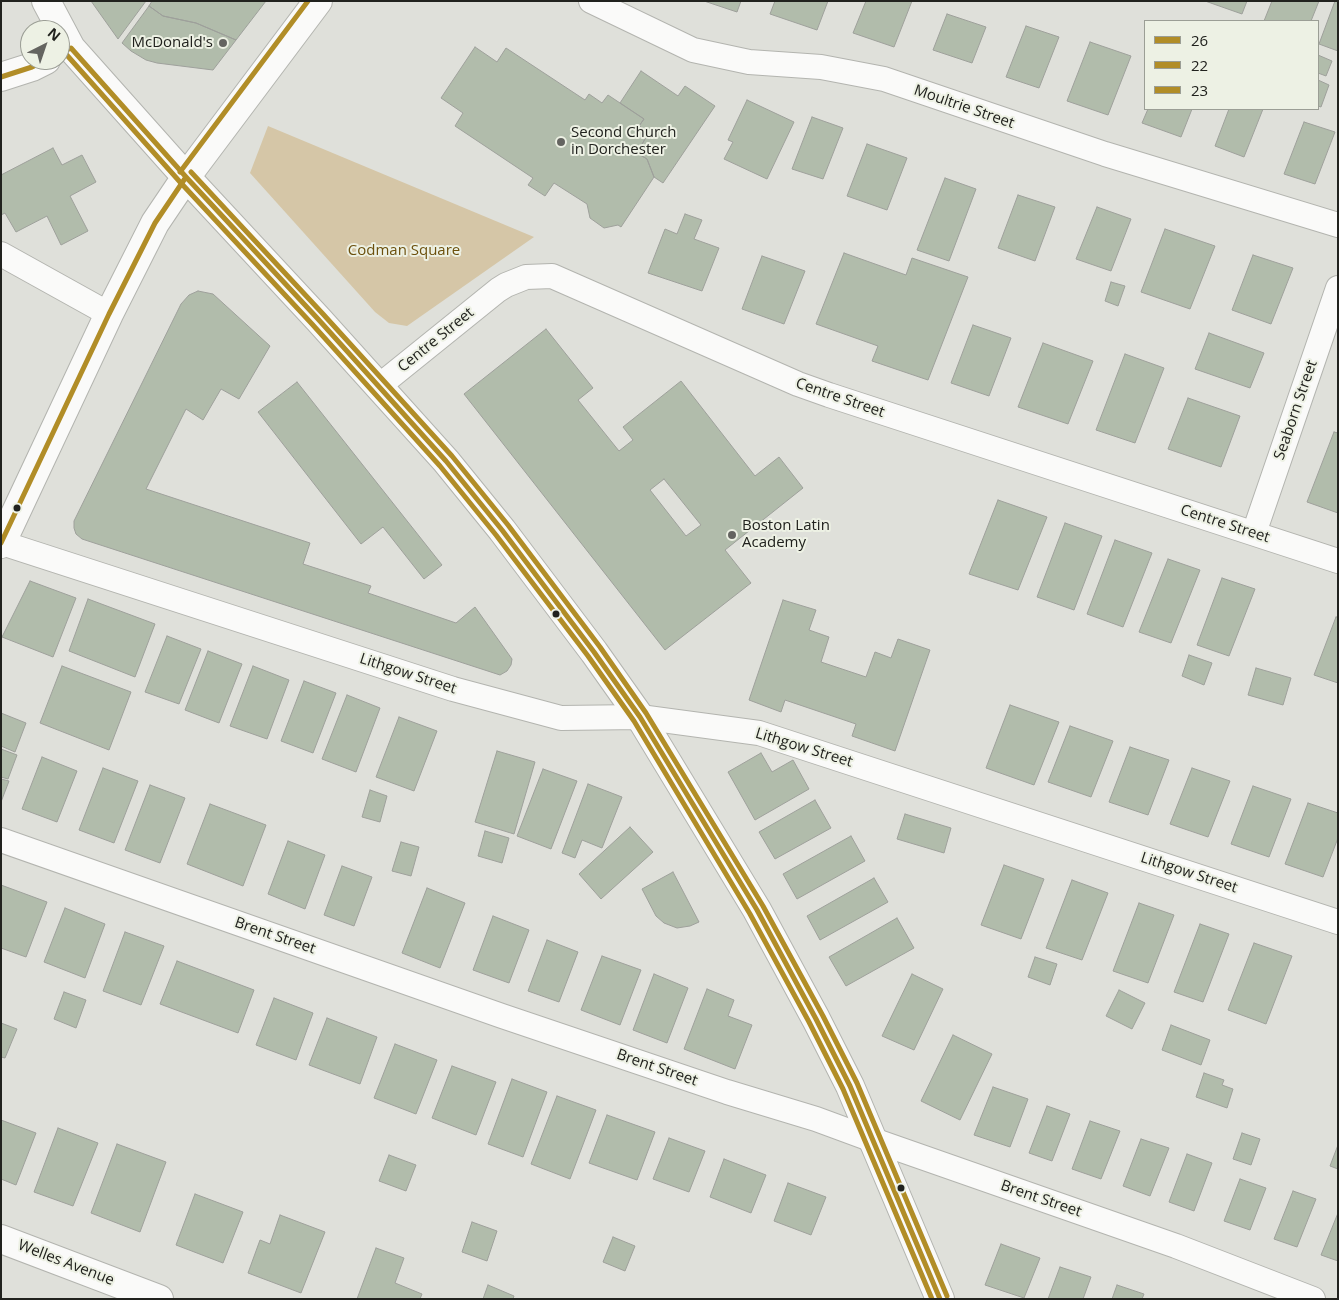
<!DOCTYPE html>
<html>
<head>
<meta charset="utf-8">
<style>
	body { margin:0 }
	#map { position:relative; width:1339px; height:1300px; overflow:hidden; background:#dfe0da; font-family:"Open Sans",sans-serif }
	canvas { display:block }
	.frame { position:absolute; inset:0; border:2px solid #21221e; pointer-events:none }
	.legend { position:absolute; left:1144px; top:20px; width:175px; height:90px; box-sizing:border-box; background:#edf1e4; border:1px solid #9b9e95; margin:0; padding:6px 9px; list-style:none; font-size:15px; color:#21221e }
	.legend li { display:flex; align-items:center; gap:10px; height:25px }
	.legend b { width:25px; border:1px solid #9b9e95 }
	.north { position:absolute; left:20px; top:20px; width:50px; height:50px; box-sizing:border-box; background:#edf1e4; border:1px solid #9b9e95; border-radius:50%; rotate:41deg; font-size:14px; font-weight:700; line-height:20px; text-align:center; color:#21221e }
	.north::after { content:''; display:block; margin:auto; width:18px; height:22px; background:#646460; clip-path:polygon(50% 0,100% 100%,50% 72%,0 100%) }
</style>
</head>
<body>
<div id="map">
<canvas width="1339" height="1300"></canvas>
<div class="frame"></div>
<ul class="legend">
<li><b style="height:6px;background:#b18d27"></b>26</li>
<li><b style="height:6px;background:#b18d27"></b>22</li>
<li><b style="height:6px;background:#b18d27"></b>23</li>
</ul>
<div class="north">N</div>
</div>
<script>
const ctx = document.querySelector('canvas').getContext('2d');
ctx.lineJoin = 'round';
function fill(path, color) { ctx.fillStyle = color; ctx.fill(path, 'evenodd'); }
const toPath = rows => new Path2D(rows.map(r => 'M' + r).join(''));
function trace(path, color, width, dash) { ctx.strokeStyle = color; ctx.lineWidth = width; ctx.lineCap = dash ? 'butt' : 'round'; ctx.setLineDash(dash || []); ctx.stroke(path); }
function label(font, color, halo, rows, align = 'center') {
  ctx.font = font + ' "Open Sans",sans-serif'; ctx.lineWidth = 4; ctx.setLineDash([]); ctx.textBaseline = 'middle'; ctx.strokeStyle = halo; ctx.fillStyle = color; for (const [text, x, y, turn = 0] of rows) {
    ctx.save(); ctx.translate(x, y); ctx.rotate((+turn || 0) * Math.PI / 180); ctx.textAlign = isNaN(turn) ? turn : align; if (halo) ctx.strokeText(text, 0, 0); ctx.fillText(text, 0, 0); ctx.restore();
  }
}
fill(toPath([
	[268,126,534,237,407,326,389,323,375,312,250,173]
]), '#d5c6a7');
const building = toPath([
	[91,1,146,1,118,39,91,1],
	[152,1,266,1,236,40,196,23,163,16,149,6,152,1],
	[704,1,741,1,737,12,704,1],
	[775,1,828,1,817,30,770,14,775,1],
	[866,1,912,1,894,47,853,33,866,1],
	[1205,1,1247,1,1242,14,1205,1],
	[1272,1,1319,1,1311,21,1264,21,1272,1],
	[1335,1,1338,1,1338,51,1319,44,1335,1],
	[149,6,163,16,196,23,236,40,213,70,157,63,146,60,131,51,122,43,149,6],
	[947,14,986,27,972,63,933,50,947,14],
	[1026,26,1059,37,1039,88,1006,77,1026,26],
	[1090,42,1131,56,1108,115,1067,101,1090,42],
	[475,47,497,62,506,48,585,100,589,94,602,103,608,95,644,119,639,126,649,132,637,153,647,159,654,177,621,227,618,225,604,228,590,218,587,204,554,183,545,196,528,185,533,178,455,126,463,113,441,98,475,47],
	[1318,55,1332,61,1326,76,1318,73,1318,55],
	[641,71,678,96,685,86,715,106,663,183,654,177,647,159,637,153,649,132,639,126,644,119,620,103,641,71],
	[1318,80,1329,85,1321,107,1318,106,1318,80],
	[747,100,794,122,767,179,724,159,733,142,728,140,747,100],
	[1148,109,1192,109,1181,137,1142,123,1148,109],
	[1229,109,1263,109,1244,157,1215,146,1229,109],
	[812,117,843,128,823,179,792,169,812,117],
	[1304,122,1335,132,1315,184,1284,174,1304,122],
	[867,144,907,158,887,210,847,196,867,144],
	[53,148,62,165,82,155,96,182,70,196,88,231,61,245,47,216,16,232,5,213,1,215,1,175,53,148],
	[945,178,976,189,949,261,917,250,945,178],
	[1018,195,1055,207,1035,261,998,248,1018,195],
	[1097,207,1131,219,1111,271,1076,259,1097,207],
	[685,214,702,220,694,239,719,248,702,291,648,273,665,229,677,234,685,214],
	[1165,229,1215,246,1190,309,1141,292,1165,229],
	[844,253,906,275,912,258,968,277,928,380,872,361,878,346,816,324,844,253],
	[1253,255,1293,268,1271,324,1232,310,1253,255],
	[762,256,805,271,784,324,742,309,762,256],
	[1111,282,1125,286,1118,306,1105,301,1111,282],
	[198,291,213,294,270,346,239,399,221,389,203,420,186,409,146,489,310,543,303,564,371,586,368,593,456,623,475,607,512,659,511,665,507,671,500,675,82,539,76,534,74,528,74,521,181,304,189,295,198,291],
	[973,325,1011,338,989,396,951,383,973,325],
	[546,329,593,388,578,400,619,451,633,440,623,427,681,381,755,476,779,457,803,488,725,550,751,583,665,650,464,394,546,329],
	[664,479,701,525,686,536,650,490,664,479],
	[1209,333,1264,353,1250,388,1195,369,1209,333],
	[1043,343,1093,361,1068,424,1018,407,1043,343],
	[1125,354,1164,368,1135,443,1096,430,1125,354],
	[297,382,442,565,424,579,383,527,361,544,258,412,297,382],
	[1188,398,1240,416,1221,467,1168,449,1188,398],
	[1334,432,1338,433,1338,513,1307,502,1334,432],
	[998,500,1047,517,1018,590,969,574,998,500],
	[1065,523,1102,536,1074,610,1037,597,1065,523],
	[1115,540,1152,553,1123,627,1087,614,1115,540],
	[1168,559,1200,570,1171,643,1139,632,1168,559],
	[1222,578,1255,589,1229,656,1197,645,1222,578],
	[30,581,76,598,53,657,2,637,30,581],
	[88,599,155,624,135,677,69,651,88,599],
	[783,600,816,610,809,630,829,637,821,662,866,677,875,652,891,658,898,639,930,650,895,751,852,736,856,724,785,700,781,712,749,700,783,600],
	[1336,617,1338,617,1338,683,1314,675,1336,617],
	[167,636,201,649,179,704,145,692,167,636],
	[208,651,242,664,219,723,185,710,208,651],
	[1189,655,1212,663,1204,685,1182,676,1189,655],
	[62,666,131,692,109,750,40,723,62,666],
	[253,666,289,680,267,739,230,726,253,666],
	[1256,668,1291,678,1283,705,1248,695,1256,668],
	[304,681,336,693,313,753,281,741,304,681],
	[347,695,380,708,356,772,322,759,347,695],
	[1010,705,1059,722,1034,785,986,768,1010,705],
	[1,713,26,723,15,752,1,746,1,713],
	[399,717,437,731,414,791,376,777,399,717],
	[1070,726,1113,741,1091,797,1048,782,1070,726],
	[1130,747,1169,760,1148,815,1109,802,1130,747],
	[1,749,17,755,8,779,1,777,1,749],
	[497,751,535,762,514,834,475,822,497,751],
	[761,753,772,772,793,760,809,789,755,820,728,772,761,753],
	[42,757,77,771,57,822,22,809,42,757],
	[103,768,138,781,114,843,79,830,103,768],
	[1192,768,1230,781,1208,837,1170,824,1192,768],
	[543,769,577,781,551,849,517,836,543,769],
	[1,779,9,781,1,802,1,779],
	[588,784,622,797,602,848,582,840,575,858,562,853,588,784],
	[150,785,185,798,160,863,125,850,150,785],
	[1253,786,1291,799,1269,857,1231,844,1253,786],
	[370,790,387,796,380,822,362,817,370,790],
	[815,800,831,828,775,859,759,832,815,800],
	[1308,803,1338,813,1338,838,1323,877,1285,864,1308,803],
	[210,804,266,825,243,886,187,864,210,804],
	[905,814,951,828,944,853,897,839,905,814],
	[630,827,653,852,601,899,579,874,630,827],
	[485,831,509,838,502,863,478,856,485,831],
	[851,836,865,861,797,899,783,874,851,836],
	[288,841,325,855,305,909,268,894,288,841],
	[401,842,419,847,411,876,392,871,401,842],
	[1004,865,1044,879,1021,939,981,925,1004,865],
	[342,866,372,877,354,926,324,915,342,866],
	[673,872,699,922,690,926,677,928,664,923,656,916,642,889,673,872],
	[874,878,888,902,820,940,807,916,874,878],
	[1072,880,1108,893,1082,960,1046,948,1072,880],
	[1,885,47,902,26,957,1,948,1,885],
	[427,888,465,903,440,968,402,953,427,888],
	[1139,903,1174,915,1148,983,1113,971,1139,903],
	[65,908,105,924,85,978,44,962,65,908],
	[493,916,529,930,509,983,473,970,493,916],
	[897,918,914,948,846,986,829,957,897,918],
	[1200,924,1229,934,1203,1002,1174,992,1200,924],
	[125,932,164,946,141,1005,103,991,125,932],
	[547,940,578,952,559,1002,528,991,547,940],
	[1254,943,1292,956,1266,1024,1228,1010,1254,943],
	[602,956,641,970,620,1025,581,1010,602,956],
	[1035,957,1057,964,1050,985,1028,977,1035,957],
	[177,961,254,990,238,1033,160,1004,177,961],
	[654,974,688,988,667,1043,633,1030,654,974],
	[912,974,943,989,914,1050,882,1036,912,974],
	[707,989,734,1000,728,1016,752,1025,735,1069,684,1049,707,989],
	[1119,990,1145,1003,1132,1029,1106,1016,1119,990],
	[64,992,86,1000,76,1028,54,1019,64,992],
	[274,998,313,1013,296,1060,256,1045,274,998],
	[327,1018,377,1037,360,1084,309,1065,327,1018],
	[1,1023,17,1029,5,1058,1,1057,1,1023],
	[1171,1025,1210,1040,1201,1065,1162,1050,1171,1025],
	[953,1035,992,1054,960,1120,921,1101,953,1035],
	[395,1044,437,1060,416,1114,374,1098,395,1044],
	[452,1066,496,1082,476,1135,432,1118,452,1066],
	[1204,1073,1224,1080,1222,1085,1233,1089,1227,1108,1196,1097,1204,1073],
	[512,1079,547,1092,523,1157,488,1144,512,1079],
	[993,1087,1028,1099,1010,1147,974,1135,993,1087],
	[557,1096,596,1110,570,1179,531,1164,557,1096],
	[1047,1106,1070,1114,1052,1161,1029,1153,1047,1106],
	[607,1115,655,1132,637,1180,589,1163,607,1115],
	[1,1120,36,1133,16,1185,1,1179,1,1120],
	[1090,1121,1120,1131,1101,1179,1072,1169,1090,1121],
	[58,1128,98,1143,73,1206,34,1192,58,1128],
	[1242,1133,1260,1139,1251,1165,1233,1159,1242,1133],
	[669,1138,705,1151,689,1192,653,1179,669,1138],
	[1141,1139,1169,1148,1150,1196,1123,1186,1141,1139],
	[117,1144,166,1162,140,1232,91,1213,117,1144],
	[1338,1145,1338,1169,1330,1166,1338,1145],
	[1187,1154,1212,1163,1194,1211,1169,1202,1187,1154],
	[389,1155,416,1165,406,1191,379,1181,389,1155],
	[724,1159,766,1175,751,1213,710,1197,724,1159],
	[1240,1179,1266,1188,1250,1230,1224,1221,1240,1179],
	[788,1183,826,1197,811,1235,774,1221,788,1183],
	[1293,1191,1316,1199,1297,1247,1274,1239,1293,1191],
	[195,1194,243,1212,223,1263,176,1245,195,1194],
	[1338,1213,1338,1261,1321,1255,1338,1213],
	[280,1215,325,1232,301,1293,248,1273,260,1240,270,1244,280,1215],
	[472,1222,497,1231,487,1261,462,1252,472,1222],
	[613,1237,635,1246,625,1271,603,1262,613,1237],
	[1001,1244,1040,1258,1024,1298,985,1285,1001,1244],
	[376,1248,404,1258,395,1283,422,1294,420,1299,357,1299,376,1248],
	[1060,1267,1091,1277,1083,1299,1048,1299,1060,1267],
	[488,1285,514,1296,513,1299,483,1299,488,1285],
	[1117,1285,1144,1294,1142,1299,1112,1299,1117,1285]
]);
fill(building, '#b1bcab');
trace(building, '#9ea09b', 1);
const street = toPath([
	[591,1,693,50,749,62,821,67,884,79,1105,154,1338,225],
	[1,254,109,314],
	[379,386,498,290,506,285,526,277,552,276,798,384,829,395,1338,561],
	[1254,533,1338,288],
	[2,543,453,689,561,718,640,717,759,733,1338,922],
	[1,840,502,1016,727,1092,816,1119,873,1140,1176,1246,1313,1299]
]);
const secondary = toPath([
	[46,1,71,48,186,177,318,319,446,461,502,530,594,652,640,717,757,910,816,1019,850,1086,940,1299],
	[1,77,32,67,46,60],
	[1,544,109,314,155,223,186,177,318,1],
	[1,1239,159,1299]
]);
trace(street, '#b3b4af', 26);
trace(secondary, '#b3b4af', 30);
trace(street, '#fafaf9', 24);
trace(secondary, '#fafaf9', 28);
trace(toPath([
	[60,53,71,48,186,177,318,319,446,461,502,530,594,652,640,717,757,910,816,1019,850,1086,940,1299],
	[1,77,32,67,46,60],
	[1,543,109,314,155,223,186,177]
]), '#b18d27', 5);
trace(toPath([
	[60,43,65,53,180,182,312,324,440,466,496,535,588,656,634,721,750,914,809,1022,843,1089,932,1299]
]), '#b18d27', 5);
trace(toPath([
	[180,172,308,1],
	[191,172,323,314,452,456,508,525,600,647,646,713,763,906,823,1016,857,1083,947,1296]
]), '#b18d27', 5);
for (const [x, y, r, color] of [
	[223,43,5,"#646460"],
	[561,142,5,"#646460"],
	[17,508,4.5,"#21221e"],
	[732,535,5,"#646460"],
	[556,614,4.5,"#21221e"],
	[901,1188,4.5,"#21221e"]
]) { const dot = new Path2D(); dot.arc(x, y, r, 0, 2 * Math.PI); ctx.fillStyle = color; ctx.fill(dot); trace(dot, '#edf1e4', 2); }
label('15px', '#21221e', '#edf1e4', [
	["McDonald's",213,43,"right"],
	["Second Church",571,133],
	["in Dorchester",571,150],
	["Boston Latin",742,526],
	["Academy",742,543]
], 'left');
label('15px', '#21221e', '#edf1e4', [
	["Moultrie Street",964,107,19],
	["Centre Street",436,340,-39],
	["Centre Street",840,398,19],
	["Seaborn Street",1296,410,-71],
	["Centre Street",1225,524,18],
	["Lithgow Street",408,674,18],
	["Lithgow Street",804,748,17],
	["Lithgow Street",1189,873,18],
	["Brent Street",275,936,19],
	["Brent Street",657,1068,19],
	["Brent Street",1041,1199,19],
	["Welles Avenue",66,1263,21]
]);
label('15px', '#6c500d', '#edf1e4', [
	["Codman Square",404,251]
]);
</script>
</body>
</html>
